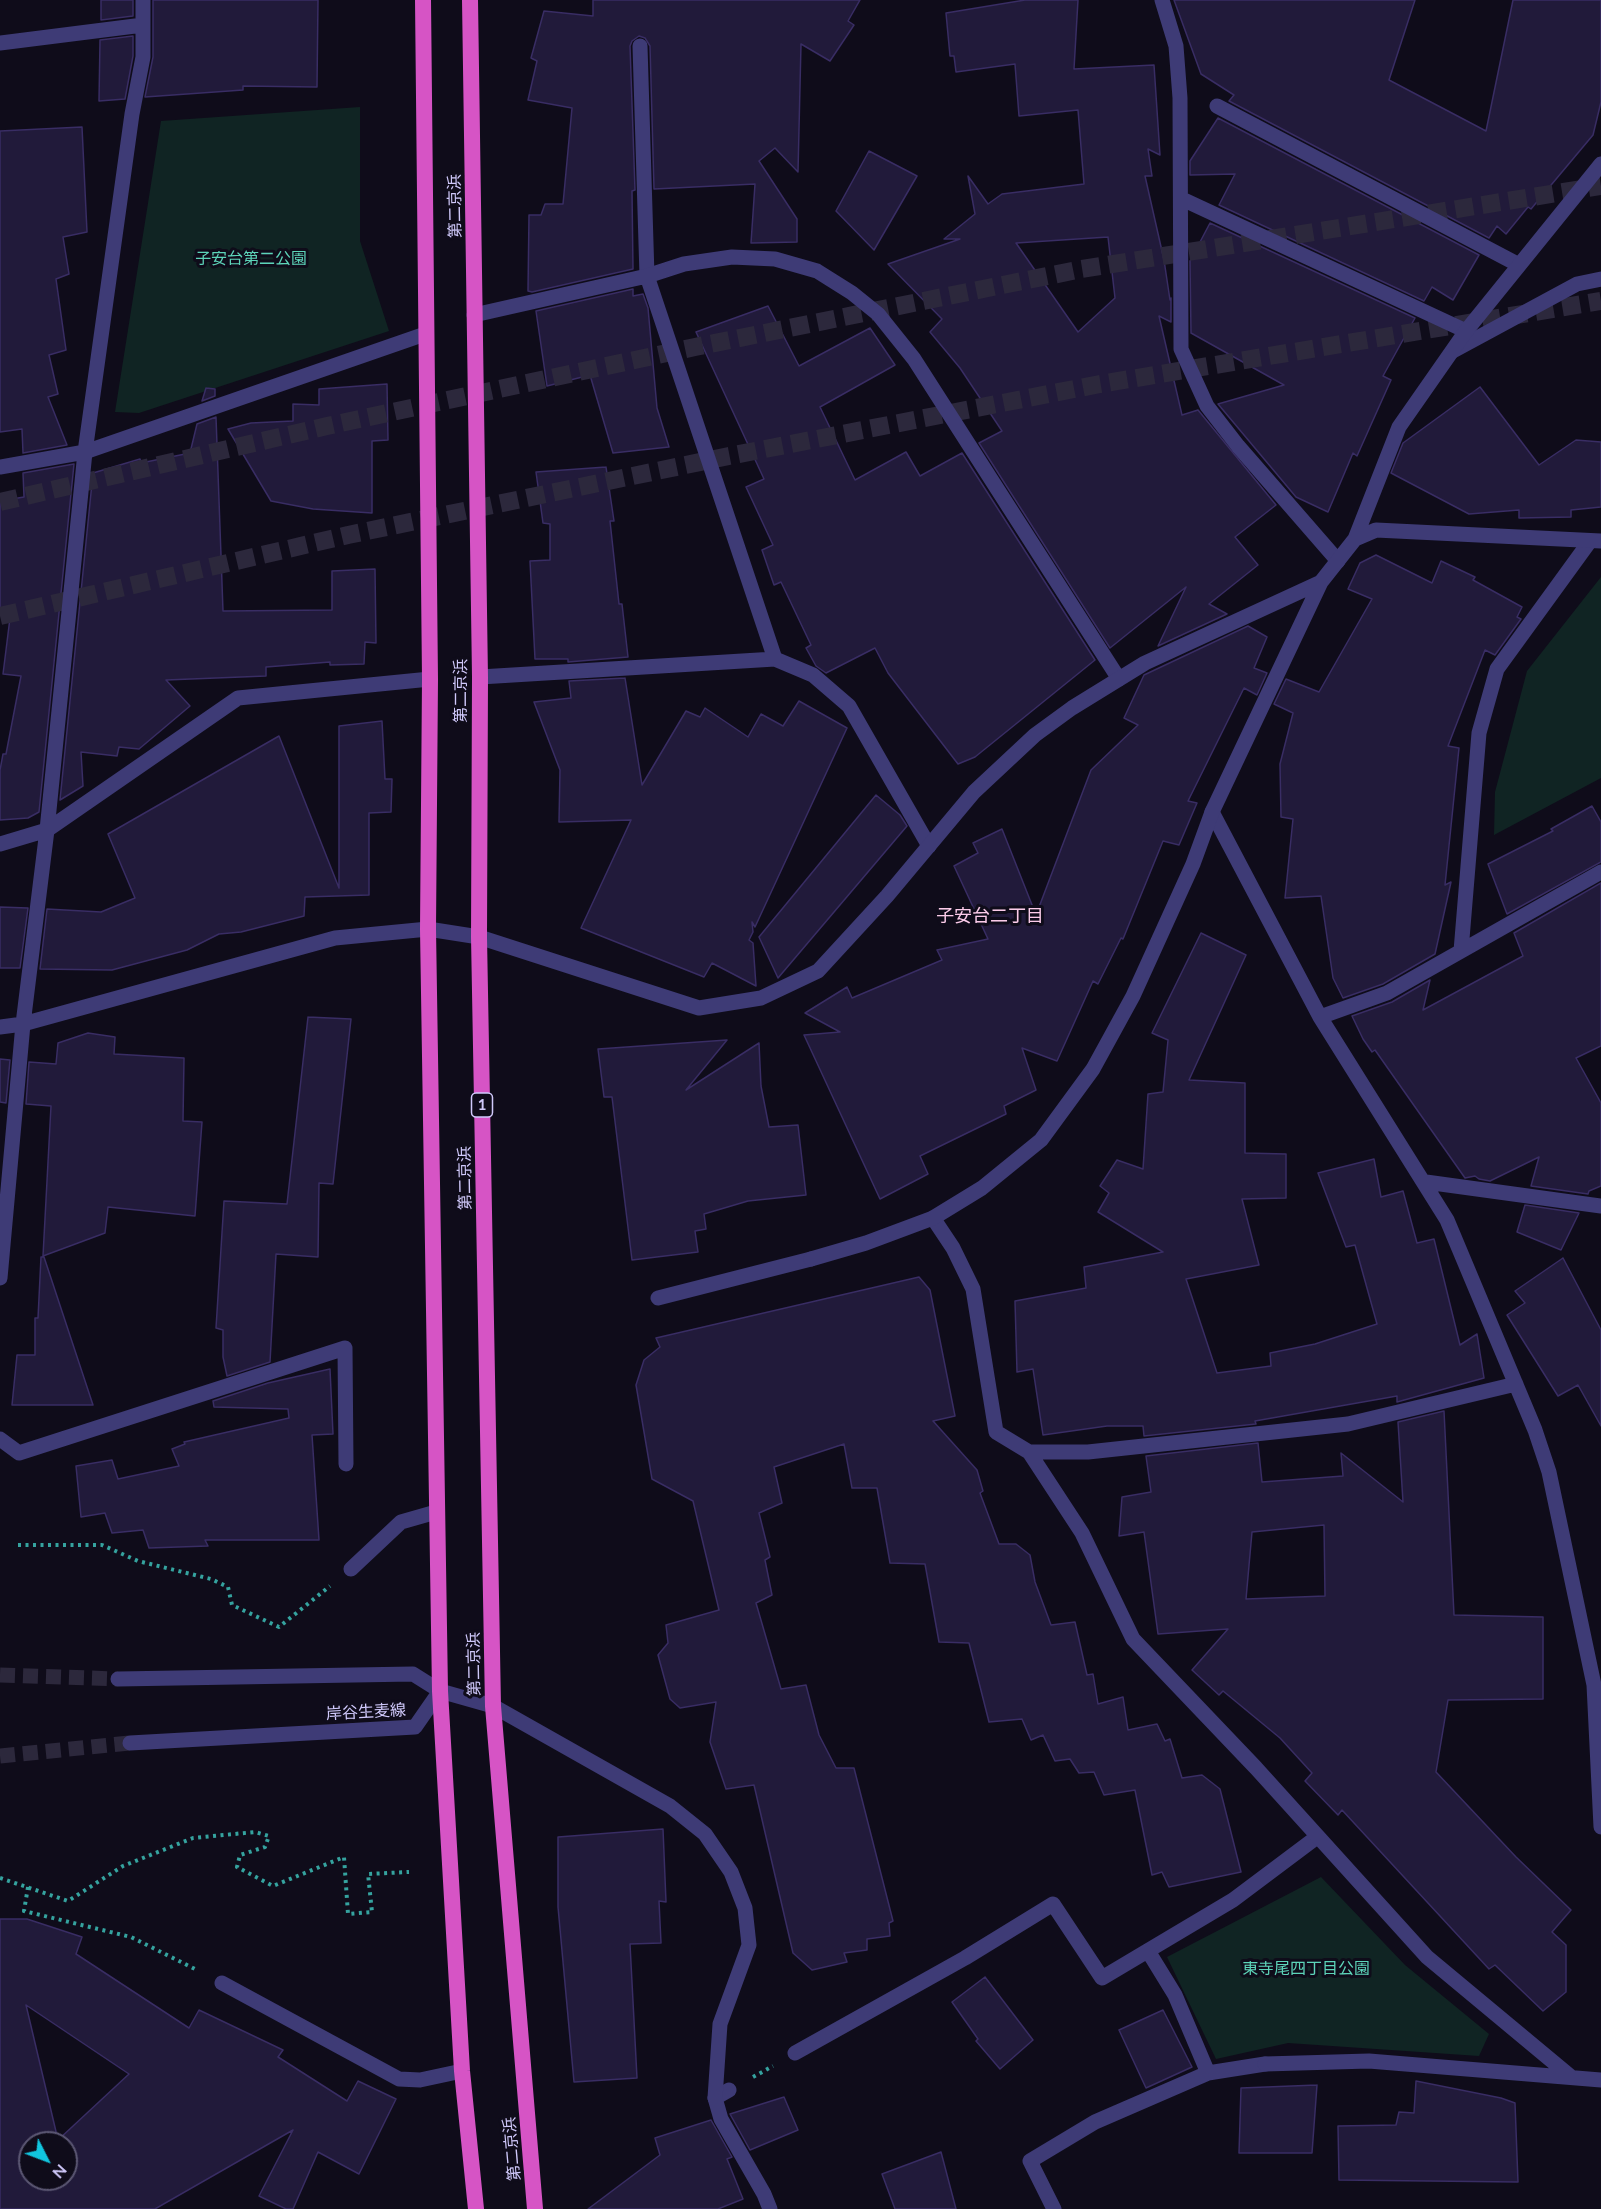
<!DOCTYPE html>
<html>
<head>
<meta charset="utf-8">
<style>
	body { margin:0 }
	#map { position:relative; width:1601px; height:2209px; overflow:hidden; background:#0f0c1a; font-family:Lato,sans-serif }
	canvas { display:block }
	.north { position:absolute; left:18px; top:2131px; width:60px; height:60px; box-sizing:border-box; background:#0f0c1a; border:2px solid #5c5874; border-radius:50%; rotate:132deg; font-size:16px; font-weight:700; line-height:24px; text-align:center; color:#d0c9fb }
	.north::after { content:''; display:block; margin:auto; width:21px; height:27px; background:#11c6df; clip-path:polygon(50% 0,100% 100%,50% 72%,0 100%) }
</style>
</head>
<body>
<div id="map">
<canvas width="1601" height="2209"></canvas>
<div class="north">N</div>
</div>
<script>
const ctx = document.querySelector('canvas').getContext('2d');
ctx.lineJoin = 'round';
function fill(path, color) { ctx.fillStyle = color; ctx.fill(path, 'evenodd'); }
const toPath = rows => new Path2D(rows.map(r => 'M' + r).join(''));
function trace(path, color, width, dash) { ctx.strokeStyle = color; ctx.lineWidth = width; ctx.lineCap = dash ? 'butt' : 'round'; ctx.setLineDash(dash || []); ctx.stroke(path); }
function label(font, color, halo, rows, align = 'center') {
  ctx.font = font + ' Lato,"Noto Sans JP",sans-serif'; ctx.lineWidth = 6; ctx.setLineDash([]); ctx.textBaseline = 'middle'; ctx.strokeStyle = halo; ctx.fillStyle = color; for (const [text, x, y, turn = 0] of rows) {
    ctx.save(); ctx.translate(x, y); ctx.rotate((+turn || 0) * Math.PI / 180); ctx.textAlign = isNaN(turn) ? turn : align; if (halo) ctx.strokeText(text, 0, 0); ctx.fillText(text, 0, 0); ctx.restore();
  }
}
fill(toPath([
	[360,107,360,241,389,331,139,413,115,412,161,121],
	[1601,577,1601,778,1494,835,1495,792,1527,671],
	[1321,1877,1405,1965,1489,2034,1479,2056,1288,2043,1216,2059,1167,1957]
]), '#102423');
const building = toPath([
	[101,0,133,0,133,16,101,20,101,0],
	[153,0,318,0,317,87,243,86,243,90,145,97,153,57,153,0],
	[593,0,860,0,848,21,854,25,830,61,801,44,798,172,775,148,759,161,797,219,797,242,751,243,755,184,654,189,650,46,645,38,639,36,632,41,630,46,635,190,632,191,633,269,532,292,528,291,529,215,541,215,545,204,563,204,572,108,528,100,537,61,531,58,544,11,593,16,593,0],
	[1025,0,1078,0,1074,69,1154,65,1160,155,1148,149,1152,176,1145,176,1164,260,1170,300,1171,298,1171,322,1159,316,1182,415,1198,410,1276,505,1235,537,1258,565,1209,604,1227,614,1158,646,1186,587,1110,648,979,443,1002,431,960,368,930,332,942,319,888,264,960,239,944,239,975,214,968,176,988,204,1002,194,1084,184,1078,110,1019,116,1015,64,956,72,954,56,950,56,946,13,1025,0],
	[1108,237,1115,298,1078,332,1016,243,1108,237],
	[1174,0,1415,0,1389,80,1486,131,1513,0,1601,0,1601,102,1593,135,1531,209,1528,207,1506,234,1497,226,1489,238,1229,101,1234,95,1201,74,1174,0],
	[133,36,133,56,125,99,99,101,100,40,133,36],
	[1218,118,1479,255,1453,300,1432,287,1424,301,1219,205,1235,174,1190,175,1190,161,1218,118],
	[82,127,87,232,63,237,69,274,56,279,66,350,49,355,58,394,48,397,67,445,23,453,22,429,0,432,0,131,82,127],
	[869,151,917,176,874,250,836,211,869,151],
	[1210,223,1415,318,1383,376,1391,380,1357,456,1353,453,1328,512,1296,497,1218,404,1284,385,1191,333,1190,261,1210,223],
	[633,289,633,296,643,294,648,308,657,408,669,447,613,453,590,375,547,386,536,311,633,289],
	[768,306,799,366,870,328,895,365,820,407,855,480,906,452,920,476,962,453,1095,660,975,757,958,764,888,673,875,648,826,673,816,666,806,648,811,645,781,582,774,585,762,550,773,545,746,487,764,479,696,332,768,306],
	[387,384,388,440,372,441,372,513,313,509,271,501,228,429,251,423,293,421,293,404,319,405,319,389,387,384],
	[1480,387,1539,465,1576,440,1601,442,1601,507,1571,510,1571,517,1519,518,1519,510,1469,514,1391,473,1403,443,1480,387],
	[206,388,215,389,215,396,202,401,206,388],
	[216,417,223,611,332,610,332,571,375,569,376,643,365,642,364,664,330,665,330,662,266,667,266,676,166,680,190,706,139,749,119,747,117,756,81,752,83,786,60,800,93,473,140,459,141,463,190,453,197,424,216,417],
	[74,464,39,812,28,818,0,820,0,770,3,754,6,754,21,676,3,674,11,610,0,612,0,501,24,497,23,473,74,464],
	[606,467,614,521,610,521,619,604,622,604,628,657,568,662,568,659,535,659,530,561,550,560,550,524,543,523,536,472,606,467],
	[1376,555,1432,583,1441,561,1475,577,1473,580,1522,607,1517,617,1521,619,1495,655,1485,650,1448,746,1459,748,1445,885,1451,882,1435,954,1383,984,1343,998,1333,978,1321,896,1285,898,1293,819,1281,817,1280,764,1293,713,1274,704,1286,679,1319,692,1372,599,1348,589,1360,563,1376,555],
	[1248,626,1267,637,1254,668,1267,673,1257,695,1244,688,1188,801,1197,803,1179,845,1163,841,1123,939,1121,938,1098,984,1093,981,1057,1061,1022,1048,1036,1090,1004,1106,1006,1114,920,1156,928,1174,880,1199,804,1035,840,1032,805,1013,847,987,852,998,942,960,937,950,988,939,954,866,978,853,973,843,1002,829,1036,915,1091,770,1138,725,1124,718,1144,675,1248,626],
	[625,678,642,785,686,711,700,717,705,708,748,737,761,714,783,726,799,701,847,728,755,927,752,922,753,932,749,940,753,943,756,986,712,963,704,977,581,928,631,820,559,822,560,770,534,702,571,698,569,681,625,678],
	[382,721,385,779,392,779,391,812,369,813,369,895,305,897,304,916,241,932,219,934,187,950,112,970,40,969,47,909,101,912,135,898,108,834,279,736,339,888,339,726,382,721],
	[876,795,900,815,907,826,778,978,759,937,876,795],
	[1592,806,1601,822,1601,862,1507,914,1488,864,1553,831,1551,829,1592,806],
	[1601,883,1601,1046,1576,1058,1601,1103,1601,1186,1589,1191,1588,1194,1531,1186,1539,1157,1490,1181,1479,1179,1475,1176,1465,1178,1375,1050,1372,1052,1363,1039,1352,1016,1392,1002,1430,980,1423,1010,1523,956,1514,933,1601,883],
	[0,907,28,908,20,968,0,968,0,907],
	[1201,933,1246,955,1189,1080,1245,1083,1245,1153,1286,1154,1286,1198,1242,1199,1259,1265,1186,1279,1217,1373,1271,1366,1270,1353,1315,1344,1377,1324,1355,1245,1346,1247,1318,1173,1374,1159,1381,1197,1403,1191,1417,1243,1434,1239,1460,1345,1477,1334,1484,1378,1397,1402,1397,1396,1255,1421,1256,1424,1144,1436,1143,1426,1107,1426,1043,1435,1033,1369,1017,1372,1015,1301,1086,1288,1084,1267,1163,1252,1098,1212,1109,1193,1100,1186,1117,1160,1143,1169,1148,1094,1163,1092,1168,1040,1152,1033,1201,933],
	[308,1017,351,1019,333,1184,319,1183,318,1257,276,1254,270,1362,227,1376,223,1357,223,1330,216,1328,224,1201,287,1204,308,1017],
	[88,1033,115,1037,114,1054,184,1058,183,1121,202,1122,195,1216,108,1207,105,1233,43,1256,51,1106,26,1104,29,1062,56,1064,58,1043,88,1033],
	[727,1040,686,1090,759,1043,761,1086,769,1127,798,1125,806,1195,748,1201,704,1214,706,1229,695,1231,698,1252,632,1260,612,1097,604,1097,598,1049,727,1040],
	[0,1059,10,1060,6,1103,0,1102,0,1059],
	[1525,1205,1579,1213,1561,1250,1517,1232,1525,1205],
	[41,1257,44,1257,93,1405,12,1405,17,1355,35,1355,35,1318,38,1318,41,1257],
	[1563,1258,1601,1330,1601,1426,1578,1385,1558,1396,1507,1315,1525,1303,1515,1291,1563,1258],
	[919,1277,930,1290,955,1416,933,1421,977,1470,983,1491,980,1493,999,1544,1016,1544,1030,1555,1035,1582,1051,1625,1075,1622,1087,1675,1093,1674,1098,1704,1123,1697,1128,1730,1157,1724,1165,1741,1170,1739,1182,1778,1202,1775,1220,1789,1241,1872,1169,1887,1162,1872,1152,1875,1135,1790,1104,1795,1094,1772,1079,1773,1070,1759,1055,1761,1043,1735,1031,1740,1022,1719,989,1722,969,1643,939,1642,925,1564,890,1563,877,1488,852,1488,844,1444,774,1467,782,1503,759,1513,770,1557,765,1560,772,1595,756,1603,781,1689,806,1685,819,1735,836,1768,854,1768,893,1921,889,1923,890,1936,867,1939,867,1950,844,1953,847,1962,812,1970,793,1953,754,1785,726,1789,710,1742,716,1702,680,1708,670,1699,658,1655,668,1643,666,1625,719,1610,693,1501,652,1479,636,1385,644,1360,660,1347,656,1338,919,1277],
	[330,1369,333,1434,312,1435,319,1540,205,1540,208,1546,149,1548,143,1530,112,1533,105,1513,81,1517,76,1466,112,1460,118,1479,179,1466,172,1449,185,1444,184,1442,289,1418,288,1409,214,1407,213,1401,268,1383,330,1369],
	[1444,1411,1454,1615,1543,1617,1543,1699,1448,1700,1436,1772,1516,1857,1571,1910,1552,1932,1566,1945,1566,1992,1543,2011,1495,1965,1489,1969,1342,1810,1338,1815,1305,1781,1312,1773,1280,1738,1223,1691,1219,1695,1192,1670,1228,1629,1158,1634,1144,1532,1119,1536,1122,1497,1151,1492,1146,1456,1258,1443,1262,1482,1343,1476,1341,1453,1403,1502,1398,1422,1444,1411],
	[1324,1525,1325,1596,1246,1599,1252,1532,1324,1525],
	[663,1829,666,1902,659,1901,661,1943,630,1944,637,2078,574,2082,558,1907,558,1837,663,1829],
	[0,1919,27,1919,82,1937,76,1954,189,2028,199,2010,283,2050,278,2057,347,2101,358,2081,396,2099,359,2174,318,2152,293,2209,286,2209,259,2196,293,2130,155,2209,0,2209,0,1919],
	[26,2005,129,2074,58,2140,26,2005],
	[30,2143,66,2143,66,2179,30,2179,30,2143],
	[985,1977,1033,2040,1000,2069,976,2041,978,2039,952,2002,985,1977],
	[1163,2010,1192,2067,1146,2088,1119,2030,1163,2010],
	[1416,2081,1501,2098,1515,2103,1518,2182,1339,2180,1338,2126,1396,2125,1399,2112,1414,2113,1416,2081],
	[1317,2085,1312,2153,1239,2153,1241,2088,1317,2085],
	[784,2097,798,2130,750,2150,730,2114,784,2097],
	[711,2120,732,2157,727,2159,743,2199,718,2209,588,2209,660,2155,655,2138,711,2120],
	[941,2152,956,2209,895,2209,882,2174,941,2152]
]);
fill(building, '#211a3a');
trace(building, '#392d64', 1.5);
trace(toPath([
	[0,1675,118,1679],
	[0,1756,130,1743]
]), '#2c283c', 15, [15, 8]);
trace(toPath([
	[0,502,327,426,695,347,1082,269,1601,186],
	[0,616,348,535,729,456,1100,384,1601,301]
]), '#2c283c', 18, [18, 9]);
trace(toPath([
	[18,1545,102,1545,138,1561,211,1579,228,1587,232,1605,279,1627,330,1586],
	[0,1878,68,1901,123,1866,193,1838,255,1832,269,1836,265,1847,240,1855,237,1867,273,1886,344,1857,348,1914,372,1912,368,1874,409,1872],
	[28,1887,24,1911,131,1937,197,1970],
	[753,2077,773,2066]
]), '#35a39f', 4, [3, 4.5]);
trace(toPath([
	[640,46,647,276],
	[1148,1951,1175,1995,1208,2073],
	[795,2053,965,1958,1053,1904,1102,1978,1233,1900,1317,1837],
	[715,2098,729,2090],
	[1054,2209,1030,2161,1095,2122,1208,2073,1265,2064]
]), '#3e3b76', 15);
trace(toPath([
	[1162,0,1176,46,1180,98,1181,349,1207,406,1238,446,1338,561],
	[0,43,143,25],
	[1217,106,1519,265],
	[1182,199,1466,331],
	[647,276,775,659],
	[474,315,647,276,684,264,732,257,775,259,817,271,852,293,878,314,914,359,1119,679],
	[1453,351,1577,284,1601,279],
	[0,467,85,452,425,334],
	[480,677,775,659,813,675,849,706,929,846],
	[1212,812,1320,1017,1447,1220,1535,1430,1549,1472,1594,1685,1601,1827],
	[0,844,47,830,238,698,430,679],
	[1461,951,1479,733,1497,669,1590,541],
	[1320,1017,1387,993,1601,872],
	[0,1027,23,1024,335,938,428,929,479,937],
	[1426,1182,1601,1206],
	[933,1218,953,1248,973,1289,996,1432,1029,1452,1082,1533,1133,1639,1256,1768,1427,1957,1570,2076],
	[0,1278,23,1024,47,830,85,452,132,114,143,57,143,0],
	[658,1298,811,1259],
	[0,1439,19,1453,345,1348,346,1464],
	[1029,1452,1088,1452,1348,1424,1516,1384],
	[351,1569,401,1522,436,1512],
	[440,1691,493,1706,670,1806,705,1834,731,1872,745,1908,749,1945,720,2024,715,2098,721,2119,764,2194,770,2209],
	[222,1983,399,2079,420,2080,462,2071],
	[1265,2064,1369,2061,1601,2080]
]), '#3e3b76', 15);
trace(toPath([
	[1355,539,1376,530,1601,541],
	[479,937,699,1008,761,998,818,971,887,896,974,792,1035,735,1072,708,1145,663,1321,582],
	[811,1259,866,1243,933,1218,982,1188,1041,1140,1093,1069,1133,996,1193,864,1212,812,1321,582,1355,539,1399,427,1466,331,1601,164],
	[118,1679,413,1674,440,1691,415,1727,130,1743]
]), '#3e3b76', 15);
trace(toPath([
	[423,0,430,679,428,929,440,1691,462,2071,476,2209],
	[470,0,480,677,479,937,493,1706,535,2209]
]), '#d654c5', 16);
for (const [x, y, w] of [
	[482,1105,21]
]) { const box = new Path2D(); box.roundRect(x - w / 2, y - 12, w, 24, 4.5); ctx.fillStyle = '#0f0c1a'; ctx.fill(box); trace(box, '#d0c9fb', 1.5); }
label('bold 15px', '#d0c9fb', null, [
	["1",482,1105]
]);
label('16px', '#d0c9fb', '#0f0c1a', [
	["第二京浜",455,206,-91],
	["第二京浜",461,691,-90],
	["第二京浜",465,1178,-91],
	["第二京浜",474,1664,-91],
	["岸谷生麦線",366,1712,-3],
	["第二京浜",512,2149,-95]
]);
label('16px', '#5dd4b9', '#0f0c1a', [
	["子安台第二公園",251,259],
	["東寺尾四丁目公園",1306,1969]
]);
label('18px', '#fbcbe9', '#0f0c1a', [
	["子安台二丁目",990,916]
]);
</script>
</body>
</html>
